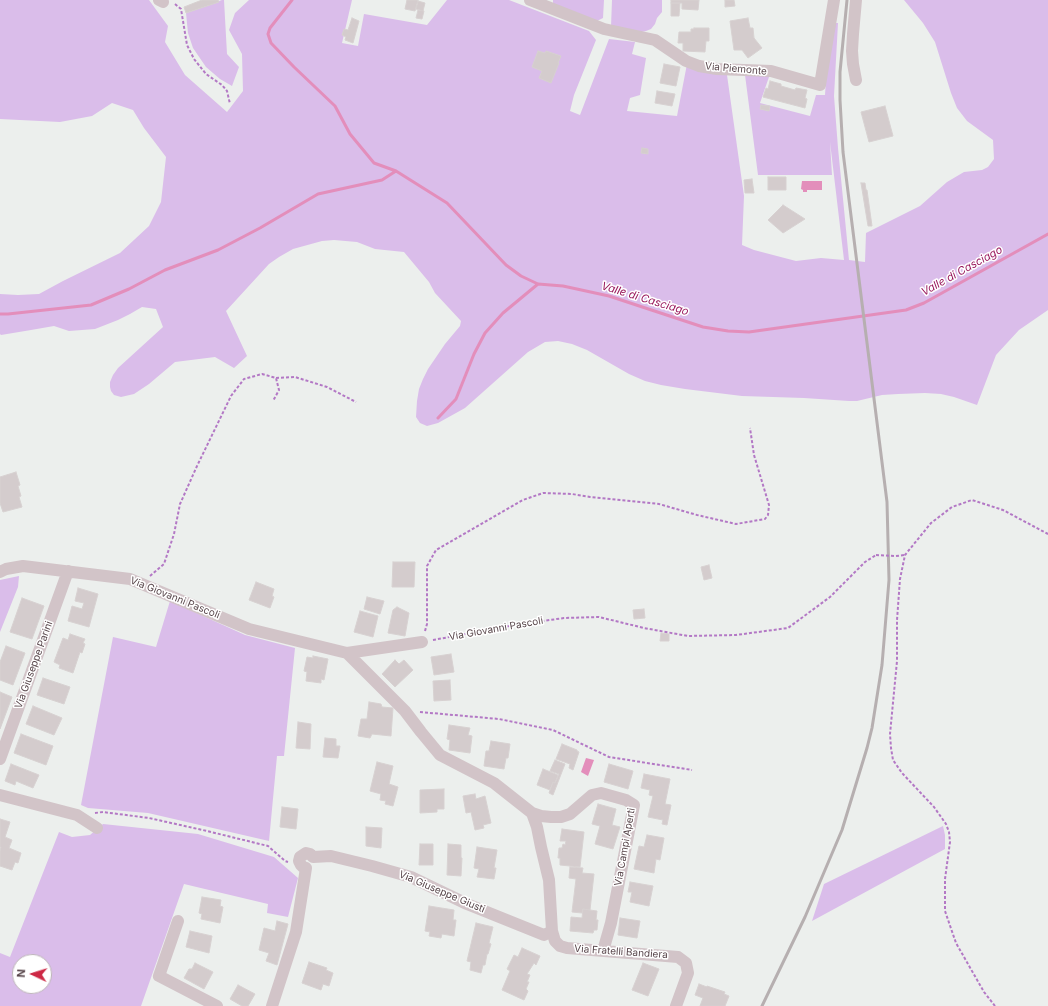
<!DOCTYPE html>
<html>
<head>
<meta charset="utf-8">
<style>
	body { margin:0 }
	#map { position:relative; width:1048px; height:1006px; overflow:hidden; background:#ecefed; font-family:Inter,sans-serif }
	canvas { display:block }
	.north { position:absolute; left:12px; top:954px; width:40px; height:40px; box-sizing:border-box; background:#fff; border:1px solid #bcb5b7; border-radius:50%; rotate:274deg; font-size:11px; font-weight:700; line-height:16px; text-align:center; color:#58464b }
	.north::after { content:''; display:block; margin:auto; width:14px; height:18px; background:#cd2845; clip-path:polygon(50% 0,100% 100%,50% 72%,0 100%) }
</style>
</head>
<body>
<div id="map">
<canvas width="1048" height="1006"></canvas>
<div class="north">N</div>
</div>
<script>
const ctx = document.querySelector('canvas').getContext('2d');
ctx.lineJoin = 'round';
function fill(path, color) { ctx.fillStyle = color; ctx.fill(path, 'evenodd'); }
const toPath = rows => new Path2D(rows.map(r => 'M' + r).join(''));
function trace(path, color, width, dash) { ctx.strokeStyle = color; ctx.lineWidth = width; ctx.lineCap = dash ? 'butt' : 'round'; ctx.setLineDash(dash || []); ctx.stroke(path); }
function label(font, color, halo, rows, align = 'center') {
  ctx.font = font + ' Inter,sans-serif'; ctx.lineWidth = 3; ctx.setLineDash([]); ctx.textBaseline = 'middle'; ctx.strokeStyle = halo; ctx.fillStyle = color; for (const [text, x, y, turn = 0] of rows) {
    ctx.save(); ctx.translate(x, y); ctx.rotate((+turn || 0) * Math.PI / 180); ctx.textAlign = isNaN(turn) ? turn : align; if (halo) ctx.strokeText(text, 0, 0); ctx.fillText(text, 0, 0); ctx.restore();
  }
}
fill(toPath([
	[0,0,149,0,168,26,165,42,185,75,227,112,243,91,242,54,229,30,235,13,249,0,352,0,342,43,358,46,364,14,427,25,447,0,509,0,589,31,596,40,574,95,570,111,580,115,609,39,635,42,632,54,646,58,640,95,630,98,627,111,677,116,687,64,727,75,744,196,742,245,754,250,796,261,821,258,844,260,830,142,832,175,758,175,745,75,770,74,760,103,810,116,816,95,825,95,827,65,833,23,838,23,834,96,838,148,849,260,865,262,866,233,920,206,947,182,964,172,982,170,988,167,994,159,993,140,967,121,957,108,951,93,935,42,923,23,904,0,1048,0,1048,310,1019,330,996,355,977,405,954,397,941,394,925,393,898,394,882,395,857,401,849,401,804,398,742,396,685,389,661,385,645,381,629,374,587,350,572,344,558,341,545,342,528,352,465,408,438,423,427,426,420,423,416,417,417,401,419,389,423,379,428,369,445,344,460,326,461,321,435,293,429,282,404,252,375,249,357,242,334,240,322,241,293,249,279,257,269,264,226,311,247,356,234,368,215,357,175,362,149,384,134,394,121,397,114,395,111,391,110,387,110,382,113,375,118,368,163,327,156,309,142,307,130,314,118,320,95,329,69,331,54,326,31,330,1,335,0,334,0,294,18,295,39,294,63,281,120,253,149,226,161,202,166,157,144,128,133,110,112,103,92,116,60,122,0,119],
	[222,0,224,0,227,54,239,67,232,86,220,79,206,67,193,48,188,33,186,13],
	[553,0,604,0,603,18,595,22,553,7],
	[612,0,662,0,662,12,657,18,655,24,651,29,646,31,642,32,611,27],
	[19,576,18,587,0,632,0,580],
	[170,601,245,635,295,648,284,756,277,756,269,841,148,813,88,808,81,805,113,637,156,647],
	[103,824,198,834,274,857,298,878,288,917,267,913,268,904,184,884,141,1006,0,1006,0,953,10,957,59,832,72,837,90,835],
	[20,962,44,962,44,986,20,986],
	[943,826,945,835,945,849,812,921,824,884]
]), '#dabdea');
fill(toPath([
	[802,181,822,181,822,190,807,190,807,192,803,192,803,190,801,189],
	[586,758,594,760,588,776,581,772]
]), '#e38ebb');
trace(toPath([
	[292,0,270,28,268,34,271,43,294,67,335,106,350,134,374,163,396,171,447,203,506,265,521,276,538,284,563,286,609,296,703,327,728,331,749,332,906,310,924,303,1048,234],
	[0,314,8,314,91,305,129,289,165,270,218,250,260,228,318,194,382,180,396,171],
	[438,418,456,399,474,354,485,333,503,313,538,284]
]), '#e38ebb', 3);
const building = toPath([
	[202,0,218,0,219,2,186,13,184,7,202,0],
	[407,0,418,0,415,11,405,9,407,0],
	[671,0,699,0,698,10,682,9,682,3,671,3,671,0],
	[725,0,734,0,735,6,725,7,725,0],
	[418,1,425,3,423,11,416,9,418,1],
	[671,3,680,3,679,16,671,16,671,3],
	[418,10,424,11,422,19,416,18,418,10],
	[352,18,359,21,353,43,345,40,346,37,342,35,344,29,348,30,352,18],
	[748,18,750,28,753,28,754,38,762,48,748,58,742,50,734,50,730,21,748,18],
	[694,28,709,28,709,41,706,41,705,52,683,51,683,43,678,43,679,32,691,32,691,29,694,29,694,28],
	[538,51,545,53,546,51,561,56,558,63,559,63,551,83,539,78,542,71,532,67,538,51],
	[664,64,680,67,676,86,660,83,664,64],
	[770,81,781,84,781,86,795,90,796,88,807,90,805,98,807,99,805,108,763,97,766,88,768,89,770,81],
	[657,91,675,94,672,106,655,103,657,91],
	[761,105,770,106,769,111,760,109,761,105],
	[885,106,893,136,869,142,861,112,885,106],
	[642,148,648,149,648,154,641,153,642,148],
	[768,177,786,177,786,190,768,190,768,177],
	[752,179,754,193,745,193,744,180,752,179],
	[861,183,865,183,866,190,867,190,872,226,868,226,861,183],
	[783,205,805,219,783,233,768,220,783,205],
	[16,472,20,485,18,486,21,496,19,497,22,507,3,512,0,503,0,477,16,472],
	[393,562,415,562,414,587,392,587,393,562],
	[709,565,712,578,704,580,701,567,709,565],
	[256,582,274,589,272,596,274,597,270,608,249,600,256,582],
	[78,588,98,594,89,627,68,621,72,606,82,609,84,603,75,601,78,588],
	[367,597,384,601,380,614,364,609,367,597],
	[22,598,44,606,32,639,10,632,22,598],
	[397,607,409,613,405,636,388,633,393,610,397,607],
	[644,609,645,618,634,619,633,610,644,609],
	[360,611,378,616,373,637,354,632,360,611],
	[661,633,669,634,669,641,660,641,661,633],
	[70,634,85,639,83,643,85,644,82,653,80,652,73,673,59,668,60,665,54,662,63,638,68,640,70,634],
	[6,646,25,653,13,685,0,680,0,662,6,646],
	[451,654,454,672,434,675,431,657,451,654],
	[313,656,328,659,324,680,321,679,321,683,306,681,307,672,304,671,307,657,313,658,313,656],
	[395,660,399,664,404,660,413,670,395,687,382,674,395,660],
	[43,678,70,687,64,704,37,695,43,678],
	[450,680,451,700,434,701,433,681,450,680],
	[0,692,12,697,0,729,0,692],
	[369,702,381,704,382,707,393,708,391,736,372,734,370,738,358,736,361,719,367,719,369,702],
	[33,706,62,718,54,735,26,724,33,706],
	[298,722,311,724,310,749,296,748,298,722],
	[449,725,470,728,468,735,472,736,470,753,449,750,450,740,447,739,449,725],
	[21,734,53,746,46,765,14,753,21,734],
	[325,738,336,739,336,746,340,746,338,758,323,757,325,738],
	[491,741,510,744,508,758,506,758,504,769,484,766,486,751,489,751,491,741],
	[562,744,577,750,577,751,579,752,573,770,569,768,570,764,556,759,562,744],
	[555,760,565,764,553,795,549,793,553,782,555,783,559,774,550,771,555,760],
	[377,762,393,766,389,784,398,787,393,806,385,804,386,801,380,800,381,794,370,791,377,762],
	[11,764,39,775,33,788,16,781,15,785,5,781,11,764],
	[609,764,633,771,628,789,604,782,609,764],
	[543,769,558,775,555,783,553,782,550,790,537,785,543,769],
	[644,774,670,779,665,804,671,805,667,825,662,824,663,820,648,817,653,796,649,795,650,790,641,788,644,774],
	[444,789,444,809,437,809,437,812,420,813,420,790,444,789],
	[475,794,476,799,485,796,491,823,483,825,484,828,475,830,471,812,466,813,463,796,475,794],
	[598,804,616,809,612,825,620,827,613,849,595,844,600,826,592,824,598,804],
	[282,807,298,809,296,829,280,827,282,807],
	[0,819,10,822,5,837,12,840,9,848,21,853,18,863,15,862,12,870,0,866,0,851,1,847,0,847,0,819],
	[366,827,382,828,381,848,366,846,366,827],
	[562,829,584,832,580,867,560,865,560,858,558,858,559,848,562,848,563,844,565,845,566,841,560,841,562,829],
	[647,835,664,838,660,860,656,859,654,873,634,869,639,846,644,847,647,835],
	[420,844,433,844,433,865,419,865,420,844],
	[448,844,461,845,461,858,462,858,461,876,447,875,448,844],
	[477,847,497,850,494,868,496,868,494,879,477,877,479,869,474,868,477,847],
	[570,867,583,868,582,873,594,874,590,910,583,909,582,913,572,912,576,879,569,878,570,867],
	[630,882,653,886,649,906,630,902,632,892,628,892,630,882],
	[202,897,221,900,220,906,223,907,220,923,201,919,202,914,199,913,202,897],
	[429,906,454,910,453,920,456,920,454,936,442,934,441,938,429,936,430,932,425,931,429,906],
	[583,909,597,911,596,920,598,920,597,930,594,930,593,933,570,931,571,917,582,918,583,909],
	[620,918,640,921,637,938,618,935,620,918],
	[277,921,288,924,277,965,266,961,269,953,259,950,264,928,275,931,277,921],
	[476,923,493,927,489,943,491,944,488,954,487,954,485,965,483,965,481,973,470,970,471,962,467,961,476,923],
	[190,931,212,936,209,953,186,947,190,931],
	[522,948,540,956,536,965,534,963,527,974,530,975,527,982,529,982,526,989,528,991,524,1000,502,990,510,971,507,969,514,955,518,957,522,948],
	[309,962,327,968,326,970,333,973,329,986,323,984,321,990,302,983,309,962],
	[195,963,213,972,204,989,184,978,189,969,192,969,195,963],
	[643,963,659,969,648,996,632,990,643,963],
	[699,984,707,987,707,986,725,992,724,994,729,996,725,1006,700,1006,703,998,695,995,699,984],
	[238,985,255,994,248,1006,242,1006,230,999,238,985]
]);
fill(building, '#d4cccd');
trace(building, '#d7d1d1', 1);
trace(toPath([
	[175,4,181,9,187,45,194,59,206,74,222,85,227,91,230,104],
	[276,378,295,377,327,387,356,402],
	[896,556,905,555],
	[150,576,164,564,174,534,180,504,197,466,231,396,244,379,262,374,276,378,279,390,273,401],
	[425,631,427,624,427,566,436,550,523,500,543,493,572,494,590,497,659,504,697,515,736,524,765,519,768,515,769,505,754,455,750,428],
	[433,640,515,625,564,618,599,617,644,628,688,636,736,635,788,628,830,597,865,562,876,555],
	[420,712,499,719,553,730,609,757,692,770],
	[95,813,103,812,149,818,207,831,268,846,285,861,288,862],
	[995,1006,984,992,956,943,945,911,945,879,950,842,949,832,946,824,934,807,902,773,893,760,891,748,890,734,897,661,897,620,900,579,905,555,931,523,952,507,972,500,1003,510,1048,534]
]), '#b378c5', 2, [3, 2]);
trace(toPath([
	[159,0,163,2],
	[530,0,604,29,655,40,686,61,699,66,717,69,771,71,820,85,834,0],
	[856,0,853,34,852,51,853,64,856,80],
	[0,572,6,569,23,566,130,579,249,629,347,653,422,642],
	[347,653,405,711,421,732,440,755,494,783,532,813,541,816,551,817,561,817,570,814,592,795,601,793,626,800,634,805,611,923,603,951],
	[0,759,68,571],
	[0,795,77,815,97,828],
	[532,813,537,827,541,847,549,880,552,931],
	[306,868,303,867,301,865,299,861,300,857,306,853,310,854,313,857,331,856,372,866,411,877,467,904,544,935,552,931,555,941,560,946,567,948,678,957,686,963,688,973,676,1006],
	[178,921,159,976,217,1006],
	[272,1006,296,932,306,868]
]), '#d2c4c8', 12);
trace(toPath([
	[762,1006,805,917,842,830,867,748,872,728,882,665,889,580,887,502,843,152,840,100,840,72,847,0]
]), '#b6afb0', 3);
trace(toPath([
	[876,555,896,556]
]), '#b378c5', 2, [3, 2]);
label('10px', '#58464b', '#fff', [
	["Via Piemonte",736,69,5],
	["Via Giovanni Pascoli",175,598,22],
	["Via Giovanni Pascoli",496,629,-10],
	["Via Giuseppe Parini",34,665,-70],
	["Via Campi Aperti",625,847,-80],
	["Via Giuseppe Giusti",442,892,23],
	["Via Fratelli Bandiera",621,952,4]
]);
label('italic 11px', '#99185c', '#fff', [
	["Valle di Casciago",962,271,-29],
	["Valle di Casciago",645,299,17]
]);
</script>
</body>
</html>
